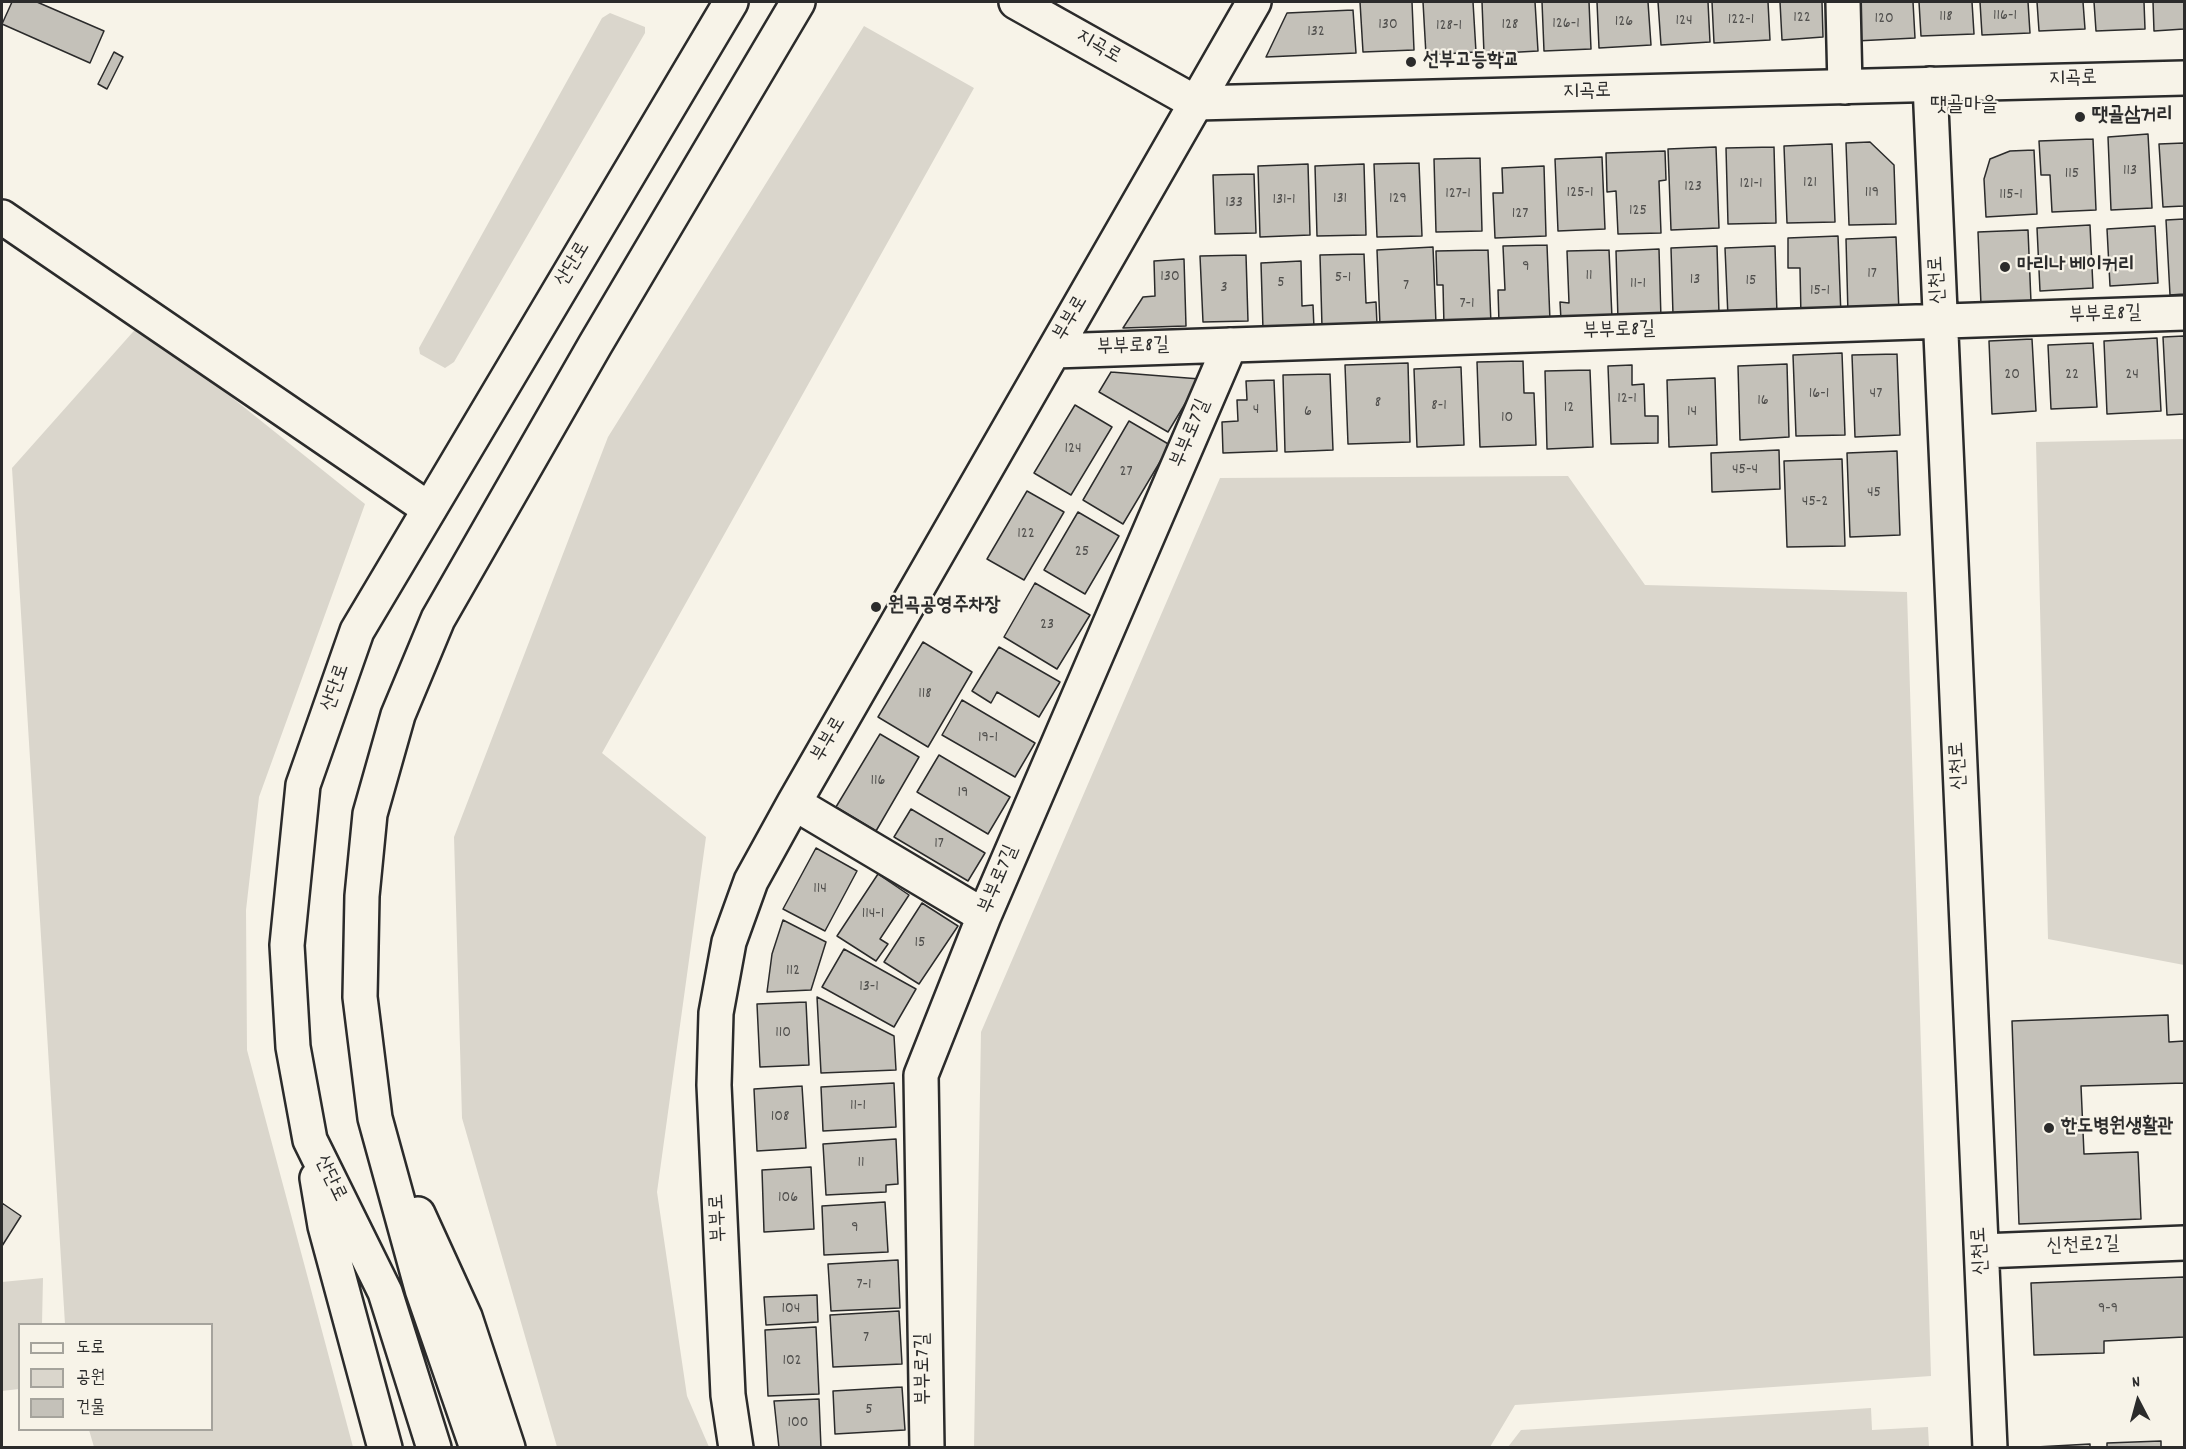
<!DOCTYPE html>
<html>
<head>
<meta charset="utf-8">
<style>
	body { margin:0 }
	#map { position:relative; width:2186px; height:1449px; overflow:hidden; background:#f7f3e8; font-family:Dekko,"Poor Story",sans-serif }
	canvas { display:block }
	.frame { position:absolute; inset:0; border:3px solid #2b2b2b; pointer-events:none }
	.legend { position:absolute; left:18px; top:1323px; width:195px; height:108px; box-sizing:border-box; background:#f7f3e8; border:2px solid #a5a39c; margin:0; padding:8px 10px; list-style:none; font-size:18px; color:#2b2b2b }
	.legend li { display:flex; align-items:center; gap:12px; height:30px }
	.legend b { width:30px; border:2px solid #a5a39c }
	.north { position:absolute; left:2108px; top:1371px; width:60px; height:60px; -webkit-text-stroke:4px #f7f3e8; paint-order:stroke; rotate:354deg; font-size:16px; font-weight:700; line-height:24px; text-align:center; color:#2b2b2b }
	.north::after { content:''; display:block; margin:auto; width:21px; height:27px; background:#2b2b2b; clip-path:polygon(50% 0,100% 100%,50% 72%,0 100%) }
</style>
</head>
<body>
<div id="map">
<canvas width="2186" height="1449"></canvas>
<div class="frame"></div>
<ul class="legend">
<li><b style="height:8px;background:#f7f3e8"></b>도로</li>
<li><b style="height:16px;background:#dad6cc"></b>공원</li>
<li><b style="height:16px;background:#c4c1b9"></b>건물</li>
</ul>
<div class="north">N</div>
</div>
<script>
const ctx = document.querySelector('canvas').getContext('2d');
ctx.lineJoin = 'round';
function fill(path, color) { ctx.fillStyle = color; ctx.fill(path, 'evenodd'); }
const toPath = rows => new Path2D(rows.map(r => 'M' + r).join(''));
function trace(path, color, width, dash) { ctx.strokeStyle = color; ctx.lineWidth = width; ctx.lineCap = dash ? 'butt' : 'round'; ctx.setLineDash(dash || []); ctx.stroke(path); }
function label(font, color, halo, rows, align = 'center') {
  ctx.font = font + ' Dekko,"Poor Story",sans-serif'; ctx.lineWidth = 4.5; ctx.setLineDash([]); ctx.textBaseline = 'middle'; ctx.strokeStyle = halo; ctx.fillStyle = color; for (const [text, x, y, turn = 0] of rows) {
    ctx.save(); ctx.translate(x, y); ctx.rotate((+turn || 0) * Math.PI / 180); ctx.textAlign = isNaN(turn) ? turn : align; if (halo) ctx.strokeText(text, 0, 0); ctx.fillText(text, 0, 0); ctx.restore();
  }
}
fill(toPath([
	[610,13,645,27,645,33,454,362,445,368,420,354,419,348,602,18],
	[864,26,974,88,602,753,706,837,657,1192,687,1396,709,1447,557,1447,462,1118,454,837,608,437],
	[140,324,365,504,259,797,246,910,247,1050,353,1447,94,1447,89,1430,212,1430,212,1324,65,1324,12,468],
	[2184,439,2184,965,2048,939,2036,442],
	[1568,476,1645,585,1907,592,1931,1376,1515,1405,1490,1447,974,1447,981,1032,1220,478],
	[43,1278,42,1324,20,1324,19,1389,2,1391,2,1282],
	[1871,1408,1872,1430,1928,1427,1929,1447,1508,1447,1521,1430]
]), '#dad6cc');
const building = toPath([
	[12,2,37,2,104,31,90,63,2,24,12,2],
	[1360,2,1412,2,1414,50,1363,52,1360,2],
	[1423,2,1473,2,1476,52,1426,55,1423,2],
	[1482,2,1535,2,1538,51,1484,54,1482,2],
	[1542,2,1589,2,1591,49,1544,51,1542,2],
	[1597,2,1648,2,1651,45,1599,48,1597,2],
	[1658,2,1708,2,1710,42,1661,45,1658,2],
	[1712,2,1768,2,1770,40,1714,43,1712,2],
	[1780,2,1822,2,1823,37,1782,40,1780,2],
	[1854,2,1913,2,1915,38,1856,41,1854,2],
	[1919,2,1972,2,1974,34,1921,36,1919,2],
	[1980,2,2028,2,2030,33,1982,35,1980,2],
	[2037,2,2083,2,2085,29,2039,31,2037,2],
	[2094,2,2144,2,2145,29,2096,31,2094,2],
	[2153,2,2184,2,2184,29,2154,31,2153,2],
	[1353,10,1356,53,1266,57,1287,13,1353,10],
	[114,52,123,57,107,89,98,84,114,52],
	[2148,134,2152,208,2111,210,2108,137,2148,134],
	[2093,139,2096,210,2052,212,2050,175,2041,175,2039,141,2093,139],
	[1870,142,1894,165,1896,224,1849,225,1846,143,1870,142],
	[2184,143,2184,206,2163,207,2159,144,2184,143],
	[1832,144,1835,222,1787,223,1784,146,1832,144],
	[1716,147,1719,228,1671,230,1668,149,1716,147],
	[1774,147,1776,223,1728,224,1726,148,1774,147],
	[2034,150,2037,214,1986,217,1984,179,1990,159,2010,151,2034,150],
	[1665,151,1666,180,1659,181,1661,233,1618,234,1616,191,1607,192,1606,153,1665,151],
	[1602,157,1605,229,1558,231,1555,159,1602,157],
	[1480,158,1482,231,1436,232,1434,159,1480,158],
	[1419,163,1422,236,1377,237,1374,164,1419,163],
	[1308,164,1310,235,1260,237,1258,166,1308,164],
	[1364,164,1366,235,1317,236,1315,166,1364,164],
	[1544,166,1546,236,1495,238,1493,193,1503,193,1502,168,1544,166],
	[1254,174,1256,233,1215,234,1213,175,1254,174],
	[2184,219,2184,294,2170,295,2166,220,2184,219],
	[2090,225,2093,288,2040,291,2037,228,2090,225],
	[2155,226,2158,283,2110,286,2107,229,2155,226],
	[2028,230,2031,302,1981,305,1978,232,2028,230],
	[1838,236,1841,316,1801,318,1800,268,1788,268,1788,238,1838,236],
	[1896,237,1899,312,1848,314,1846,239,1896,237],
	[1547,245,1550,321,1499,323,1498,290,1505,290,1503,246,1547,245],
	[1717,246,1719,314,1673,315,1671,248,1717,246],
	[1775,246,1777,315,1728,317,1725,248,1775,246],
	[1433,247,1436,324,1380,326,1377,250,1433,247],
	[1659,249,1661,319,1618,320,1616,251,1659,249],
	[1488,250,1491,324,1444,326,1443,285,1437,285,1436,251,1488,250],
	[1609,250,1612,318,1561,320,1560,302,1569,303,1567,251,1609,250],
	[1364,254,1366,303,1376,302,1377,325,1322,327,1320,255,1364,254],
	[1246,255,1248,321,1203,322,1200,256,1246,255],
	[1184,259,1186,326,1123,328,1143,297,1155,296,1154,261,1184,259],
	[1301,261,1302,306,1313,305,1314,328,1263,330,1261,263,1301,261],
	[2184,336,2184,414,2167,415,2163,337,2184,336],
	[2157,338,2161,411,2107,414,2104,341,2157,338],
	[2032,339,2036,411,1992,414,1989,341,2032,339],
	[2093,343,2097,407,2051,409,2048,345,2093,343],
	[1842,353,1845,435,1796,436,1793,355,1842,353],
	[1897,354,1900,435,1855,437,1852,355,1897,354],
	[1523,361,1524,393,1534,393,1536,445,1480,447,1477,362,1523,361],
	[1408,363,1410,442,1348,444,1345,365,1408,363],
	[1787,364,1789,437,1740,440,1738,366,1787,364],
	[1632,365,1632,385,1644,384,1645,416,1658,416,1658,443,1611,444,1608,366,1632,365],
	[1461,367,1464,445,1417,447,1414,369,1461,367],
	[1590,370,1593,447,1547,449,1545,371,1590,370],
	[1111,372,1200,379,1168,432,1099,392,1111,372],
	[1330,374,1333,450,1285,452,1283,375,1330,374],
	[1715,378,1717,445,1669,447,1667,380,1715,378],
	[1274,380,1277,451,1223,453,1222,422,1238,421,1237,400,1247,400,1246,381,1274,380],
	[1075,405,1112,427,1071,495,1034,473,1075,405],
	[1129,421,1170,445,1123,524,1083,500,1129,421],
	[1779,450,1780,489,1712,492,1711,453,1779,450],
	[1897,451,1900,535,1850,537,1847,453,1897,451],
	[1842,459,1845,546,1787,547,1784,461,1842,459],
	[1027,491,1064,512,1024,580,987,559,1027,491],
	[1078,512,1119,536,1085,594,1044,570,1078,512],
	[1035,583,1090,615,1057,669,1004,637,1035,583],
	[923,642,972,672,928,747,878,717,923,642],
	[999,647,1060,682,1039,717,997,692,991,703,972,691,999,647],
	[962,700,1035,743,1015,777,942,735,962,700],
	[880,734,919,757,876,831,836,807,880,734],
	[939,755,1010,797,988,834,917,792,939,755],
	[911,809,985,853,968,881,894,837,911,809],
	[816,848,857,871,825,931,783,909,816,848],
	[878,874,909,895,880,939,888,944,876,961,837,936,878,874],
	[922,903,958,926,919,984,884,962,922,903],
	[783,920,826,942,811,990,767,992,772,954,783,920],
	[844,949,916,989,894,1027,822,987,844,949],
	[817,997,894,1036,896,1070,821,1073,817,997],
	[806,1002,809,1065,760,1067,757,1004,806,1002],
	[2168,1015,2169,1042,2184,1041,2184,1104,2184,1083,2081,1086,2084,1154,2138,1152,2141,1219,2019,1224,2012,1021,2168,1015],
	[894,1083,896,1127,823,1131,821,1087,894,1083],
	[802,1086,806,1148,757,1151,754,1089,802,1086],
	[896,1139,898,1184,886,1185,886,1192,826,1195,823,1144,896,1139],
	[811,1167,814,1229,764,1232,762,1170,811,1167],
	[885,1202,888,1252,824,1255,822,1206,885,1202],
	[2,1203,21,1216,2,1246,2,1203],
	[898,1260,900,1308,831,1311,828,1264,898,1260],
	[2184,1277,2184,1337,2104,1341,2104,1353,2034,1355,2031,1283,2184,1277],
	[817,1295,818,1322,766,1325,764,1297,817,1295],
	[899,1311,902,1364,833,1367,830,1315,899,1311],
	[816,1327,819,1394,768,1396,765,1330,816,1327],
	[902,1387,905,1430,835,1434,833,1391,902,1387],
	[819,1399,821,1448,779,1448,774,1401,819,1399],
	[2161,1441,2161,1448,2107,1448,2107,1443,2161,1441],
	[2090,1444,2090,1448,2036,1448,2036,1447,2090,1444]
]);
fill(building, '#c4c1b9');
trace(building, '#2b2b2b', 1.5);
const minor = toPath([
	[1843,2,1845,87],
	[1930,84,1990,1448],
	[2,217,429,509],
	[1054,351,2184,313],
	[794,803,984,916],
	[1982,1251,2184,1243],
	[736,1448,728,1395,714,1085,716,1013,729,942,751,881,794,803,1254,2],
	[927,1448,921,1075,984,916,1230,345]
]);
const major = toPath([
	[1016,2,1196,103,2184,78],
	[317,1178,325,1226,385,1448],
	[418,1214,465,1317,508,1448],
	[434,1448,385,1292,310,1140,293,1047,287,945,303,785,357,631,731,2],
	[477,1448,422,1289,375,1118,360,997,362,896,370,814,398,715,438,619,595,345,798,2]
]);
trace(minor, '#2b2b2b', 38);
trace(major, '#2b2b2b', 38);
trace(minor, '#f7f3e8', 33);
trace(major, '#f7f3e8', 33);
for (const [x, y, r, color] of [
	[1411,62,6,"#2b2b2b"],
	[2080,117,6,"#2b2b2b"],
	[2005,267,6,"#2b2b2b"],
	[876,607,6,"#2b2b2b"],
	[2049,1128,6,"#2b2b2b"]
]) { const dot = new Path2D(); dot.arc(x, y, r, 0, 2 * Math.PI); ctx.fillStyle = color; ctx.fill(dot); trace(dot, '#f7f3e8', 2); }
label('16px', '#51504e', null, [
	["116-1",2005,17],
	["118",1946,18],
	["122",1802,19],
	["120",1884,20],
	["122-1",1741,21],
	["124",1684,22],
	["126",1624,23],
	["126-1",1566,25],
	["130",1388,26],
	["128",1510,26],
	["128-1",1449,27],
	["132",1316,33],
	["113",2130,172],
	["115",2072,175],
	["121",1810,184],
	["121-1",1751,185],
	["123",1693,188],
	["125-1",1580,194],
	["119",1872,194],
	["127-1",1458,195],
	["115-1",2011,196],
	["131",1340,200],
	["129",1398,200],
	["131-1",1284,201],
	["133",1234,204],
	["125",1638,212],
	["127",1520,215],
	["9",1526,268],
	["17",1872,275],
	["11",1589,277],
	["130",1170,278],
	["5-1",1343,279],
	["13",1695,281],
	["15",1751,282],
	["5",1281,284],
	["11-1",1638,285],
	["7",1406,287],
	["3",1224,289],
	["15-1",1820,292],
	["7-1",1467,305],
	["20",2012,376],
	["22",2072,376],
	["24",2132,376],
	["16-1",1819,395],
	["47",1876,395],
	["12-1",1627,400],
	["16",1763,402],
	["8",1378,404],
	["8-1",1439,407],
	["12",1569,409],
	["4",1256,411],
	["6",1308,413],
	["14",1692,413],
	["10",1507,419],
	["124",1073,450],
	["45-4",1745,471],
	["27",1126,473],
	["45",1874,494],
	["45-2",1815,503],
	["122",1026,535],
	["25",1082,553],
	["23",1047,626],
	["118",925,695],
	["19-1",988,739],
	["116",878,782],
	["19",963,794],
	["17",939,845],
	["114",820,890],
	["114-1",873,915],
	["15",920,944],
	["112",793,972],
	["13-1",869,988],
	["110",783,1034],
	["11-1",858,1107],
	["108",780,1118],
	["11",861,1164],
	["106",788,1199],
	["9",855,1229],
	["7-1",864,1286],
	["104",791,1310],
	["9-9",2108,1310],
	["7",866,1339],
	["102",792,1362],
	["5",869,1411],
	["100",798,1424]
]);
label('20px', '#2b2b2b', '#f7f3e8', [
	["지곡로",1098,48,30],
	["지곡로",2073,80,-1],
	["지곡로",1587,93,-1],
	["산단로",574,265,-59],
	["신천로",1939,280,-93],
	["부부로8길",2105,316,-2],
	["부부로",1072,319,-60],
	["부부로8길",1619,332,-2],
	["부부로8길",1133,348,-2],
	["부부로7길",1192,434,-67],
	["산단로",337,688,-71],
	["부부로",830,740,-60],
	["신천로",1960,766,-93],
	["부부로7길",1000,880,-67],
	["산단로",329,1179,64],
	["부부로",720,1218,-93],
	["신천로2길",2083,1247,-2],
	["신천로",1982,1251,-93],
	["부부로7길",925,1369,-91]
]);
label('bold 20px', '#2b2b2b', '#f7f3e8', [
	["선부고등학교",1423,62],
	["땟골삼거리",2092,117],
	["마리나 베이커리",2017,267],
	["원곡공영주차장",888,607],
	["한도병원생활관",2061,1128]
], 'left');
label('21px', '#2b2b2b', '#f7f3e8', [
	["땟골마을",1964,107]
]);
</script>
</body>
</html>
